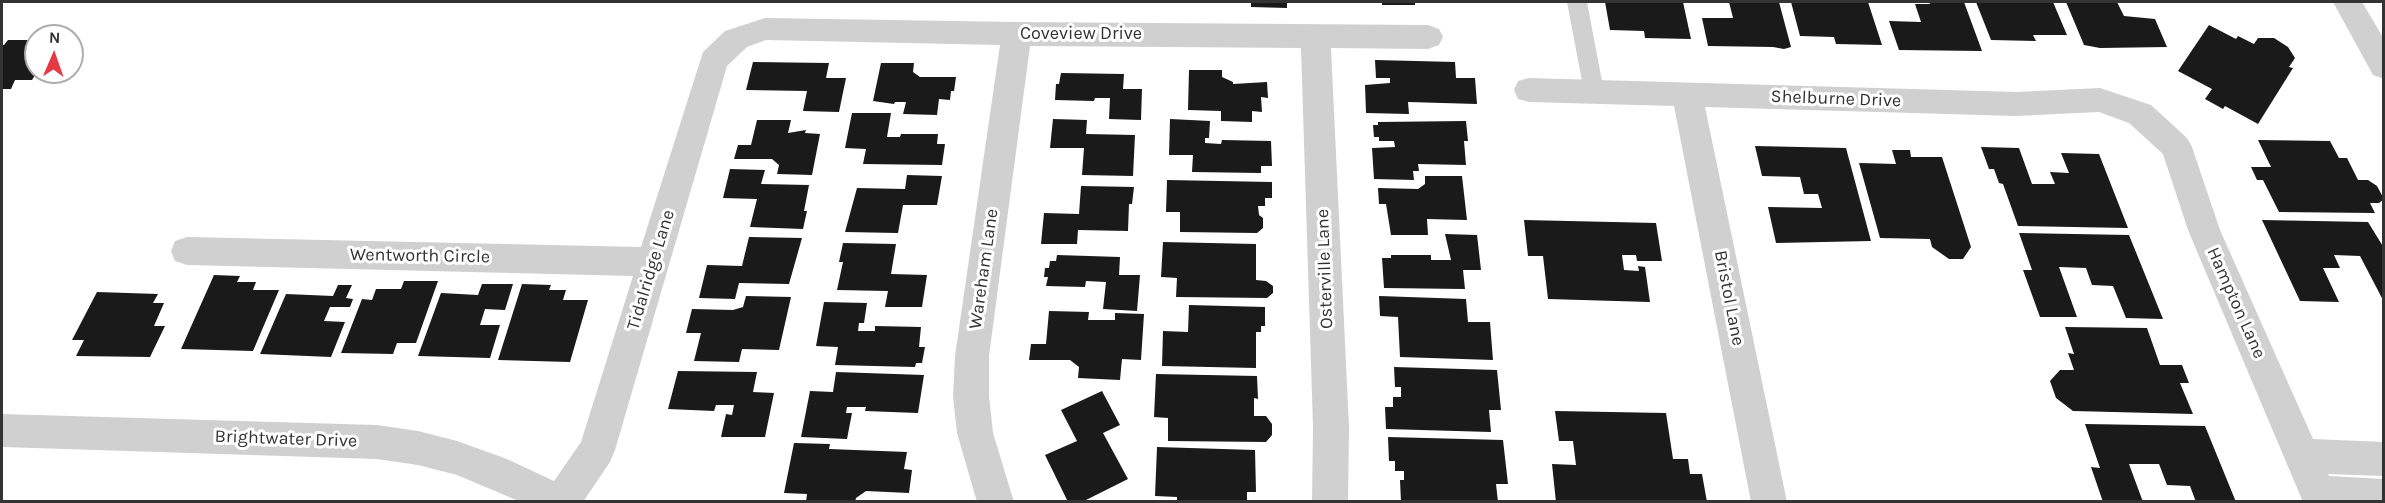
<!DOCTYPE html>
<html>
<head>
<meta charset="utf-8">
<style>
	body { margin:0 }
	#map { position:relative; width:2385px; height:503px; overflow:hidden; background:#fff; font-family:Karla,sans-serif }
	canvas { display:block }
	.frame { position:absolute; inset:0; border:3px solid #333; pointer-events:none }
	.north { position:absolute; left:24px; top:24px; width:60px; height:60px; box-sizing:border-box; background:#fff; border:2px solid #adadad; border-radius:50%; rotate:2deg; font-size:16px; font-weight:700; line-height:24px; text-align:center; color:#333 }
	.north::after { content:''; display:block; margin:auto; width:21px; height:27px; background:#e63946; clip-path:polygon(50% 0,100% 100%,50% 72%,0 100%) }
</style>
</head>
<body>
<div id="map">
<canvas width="2385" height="503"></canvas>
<div class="frame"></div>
<div class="north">N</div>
</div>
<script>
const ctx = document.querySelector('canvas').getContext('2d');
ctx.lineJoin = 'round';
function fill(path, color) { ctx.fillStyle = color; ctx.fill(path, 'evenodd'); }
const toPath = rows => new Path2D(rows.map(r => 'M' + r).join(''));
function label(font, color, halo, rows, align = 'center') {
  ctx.font = font + ' Karla,sans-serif'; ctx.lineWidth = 6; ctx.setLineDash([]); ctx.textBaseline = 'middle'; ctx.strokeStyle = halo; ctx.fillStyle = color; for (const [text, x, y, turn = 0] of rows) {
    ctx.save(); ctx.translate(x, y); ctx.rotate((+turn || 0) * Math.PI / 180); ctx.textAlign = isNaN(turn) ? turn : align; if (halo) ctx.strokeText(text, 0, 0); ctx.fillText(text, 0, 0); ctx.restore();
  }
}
fill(toPath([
	[1251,2,1287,2,1287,8,1251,7],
	[1382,2,1415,2,1415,5,1382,5],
	[1605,2,1683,2,1691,39,1645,38,1644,31,1610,30],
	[1729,2,1779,2,1791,47,1784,49,1773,47,1708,46,1702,18,1733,18],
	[1791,2,1868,2,1882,45,1836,44,1834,37,1800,36],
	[1929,2,1964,2,1982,51,1899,50,1889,21,1921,22,1915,4,1930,4],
	[1976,2,2053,2,2067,35,2033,35,2036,41,1991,40],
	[2066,2,2117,2,2124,16,2155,19,2167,47,2100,48,2084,45],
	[2209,25,2236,39,2238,36,2254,44,2258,38,2274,38,2288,47,2295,58,2289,67,2293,68,2258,124,2225,106,2223,109,2205,99,2212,89,2178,71],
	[34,34,36,34,37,72,32,80,15,80,11,89,2,89,2,45,4,45,8,40,30,40],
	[1375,60,1455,62,1456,78,1475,78,1477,104,1408,102,1409,114,1366,113,1365,85,1390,83,1390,78,1376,78],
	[753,62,829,63,826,78,846,78,839,112,803,111,807,91,746,90],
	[881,63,914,63,913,72,920,77,956,77,954,91,951,91,950,100,939,99,937,115,903,114,906,102,895,102,894,104,873,101],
	[1189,70,1222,70,1222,77,1233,82,1233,84,1267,82,1268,98,1261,97,1262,112,1252,111,1252,122,1221,121,1221,111,1188,110],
	[1061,73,1124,74,1123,89,1142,89,1141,120,1109,119,1110,98,1095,98,1094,101,1055,100,1056,84,1059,84],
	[852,113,891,113,887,137,900,137,901,134,938,134,937,144,945,144,942,165,863,164,866,149,845,148],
	[1053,119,1087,120,1086,134,1135,135,1133,176,1082,175,1084,148,1050,148],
	[1170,119,1210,121,1209,138,1205,138,1205,143,1221,144,1222,140,1271,141,1272,166,1261,166,1261,173,1192,172,1193,155,1169,155],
	[757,120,791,120,788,133,806,130,805,133,820,134,812,175,777,174,779,165,772,159,734,159,738,145,751,145],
	[1466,121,1468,141,1464,141,1466,165,1418,164,1419,171,1413,171,1414,180,1374,179,1372,148,1395,147,1394,141,1379,141,1379,137,1374,137,1373,125,1378,125,1378,122],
	[2258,140,2330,141,2339,158,2347,158,2358,180,2368,180,2377,186,2384,199,2379,203,2370,203,2375,213,2279,212,2263,180,2257,180,2251,167,2271,167],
	[1755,146,1846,148,1871,241,1776,243,1768,207,1822,208,1818,194,1804,194,1800,177,1762,176],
	[1981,147,2019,148,2032,184,2055,184,2050,172,2069,173,2061,153,2099,154,2128,228,2018,226,2003,184,1999,183,1994,169,1989,169],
	[1892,150,1910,150,1911,157,1942,157,1971,247,1963,259,1949,259,1932,247,1930,239,1880,238,1859,163,1896,164],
	[730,169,765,170,761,184,809,185,804,211,807,211,803,229,750,227,757,199,723,198],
	[907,175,942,176,937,205,903,205,898,233,845,232,857,188,905,189],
	[1425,176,1462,176,1467,220,1427,219,1428,235,1391,235,1386,204,1379,204,1378,188,1418,189,1425,184],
	[1167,180,1272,182,1272,198,1265,198,1265,206,1258,206,1259,215,1263,218,1263,228,1257,233,1180,232,1180,212,1166,212],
	[1081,186,1134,187,1132,204,1129,204,1128,231,1078,230,1077,244,1041,244,1044,213,1079,214],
	[1524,220,1656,223,1662,261,1637,261,1636,255,1622,255,1624,270,1639,271,1638,266,1645,267,1650,302,1548,299,1543,256,1528,256],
	[2262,220,2368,222,2384,248,2384,302,2360,256,2334,255,2340,268,2323,268,2339,302,2300,301],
	[2019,233,2129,235,2163,319,2126,318,2113,286,2092,285,2086,268,2059,267,2077,317,2040,317,2023,270,2032,270],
	[1445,234,1477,235,1481,270,1463,270,1465,289,1384,288,1382,258,1391,258,1391,255,1431,255,1431,260,1451,260],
	[749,237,802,238,789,284,739,283,735,299,699,298,707,265,742,266],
	[1163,242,1256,244,1256,280,1266,281,1273,286,1273,293,1267,298,1176,297,1177,278,1161,277],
	[843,243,896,244,891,274,927,275,922,307,885,307,888,291,837,290,843,262,839,262],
	[1057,255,1120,257,1119,275,1140,275,1137,311,1103,309,1106,282,1086,281,1085,287,1046,286,1048,277,1044,277,1045,268,1049,268,1050,261,1056,261],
	[214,275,240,276,237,282,256,282,253,290,279,290,253,351,181,349],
	[404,281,438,281,416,343,397,343,393,354,341,353,362,299,372,300,376,289,401,289],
	[482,284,513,284,505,310,485,309,480,325,500,325,490,358,418,356,441,293,478,295],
	[522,284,551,285,549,290,566,290,563,300,588,300,570,362,498,360],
	[338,285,352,285,346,298,353,299,350,307,330,307,324,321,345,322,331,357,260,354,286,294,333,296],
	[97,292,158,294,153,303,164,303,154,326,165,326,150,357,76,356,84,340,72,340],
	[746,296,791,297,779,350,742,349,739,362,694,361,701,333,686,333,692,309,733,310,743,307],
	[1379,296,1466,299,1468,322,1490,322,1493,360,1400,357,1398,317,1380,316],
	[824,302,867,303,864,323,859,323,858,331,875,331,875,326,921,327,919,347,925,347,922,363,916,363,915,367,835,365,838,347,816,346],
	[1189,305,1265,307,1265,326,1261,326,1261,332,1256,332,1256,368,1162,366,1163,331,1188,332],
	[1049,311,1089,312,1088,320,1115,320,1115,313,1144,314,1141,360,1122,359,1120,380,1078,378,1079,367,1070,360,1029,360,1031,344,1046,344],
	[2065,327,2147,328,2160,365,2182,365,2189,383,2180,383,2193,414,2073,411,2056,398,2050,381,2060,370,2074,370,2068,353,2074,354],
	[1394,367,1497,370,1501,410,1489,410,1491,432,1386,429,1385,407,1393,407,1393,397,1401,397,1401,387,1395,387],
	[678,371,757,372,753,392,774,393,765,437,721,437,726,414,732,415,734,405,716,405,714,411,668,409],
	[836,372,924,375,918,413,865,411,866,407,847,407,846,413,852,413,847,439,801,437,810,391,833,392],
	[1156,374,1257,376,1258,399,1254,398,1254,416,1266,416,1272,424,1272,435,1266,442,1168,441,1168,418,1154,417],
	[1102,391,1120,425,1103,433,1128,479,1082,502,1068,502,1045,455,1077,441,1061,410],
	[1555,411,1666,413,1673,459,1688,459,1690,474,1702,474,1707,502,1556,502,1552,464,1576,465,1573,441,1559,441],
	[2085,424,2205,426,2236,502,2196,502,2190,486,2167,485,2159,464,2129,464,2143,502,2103,502,2091,467,2100,468],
	[1388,437,1503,440,1508,484,1496,484,1498,502,1401,502,1400,480,1404,480,1404,471,1395,471,1395,461,1389,461],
	[794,443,830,444,829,449,907,452,904,469,912,470,909,493,866,491,856,498,855,502,806,502,807,494,784,493],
	[1157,447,1255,450,1256,492,1247,492,1247,502,1177,502,1177,497,1155,496]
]), '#1a1a1a');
fill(toPath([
	[1567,2,1587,2,1604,92,1601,98,1594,100,1587,98,1584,92,1567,2]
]), '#d0d0d0');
fill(toPath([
	[2333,2,2362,2,2384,39,2384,79,2373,75,2333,2],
	[765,18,1017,22,1428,25,1439,29,1443,37,1439,45,1428,49,1331,48,1349,427,1348,502,1312,502,1313,427,1301,48,1030,46,989,356,989,396,993,433,1014,502,977,502,957,433,953,396,955,356,1000,45,766,40,747,47,727,66,615,450,610,462,583,502,521,502,457,475,418,465,377,459,2,447,2,414,377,425,418,431,457,441,507,459,554,481,581,442,633,276,187,265,175,261,171,251,175,241,187,237,641,247,703,52,725,31,765,18],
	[1529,78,2016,92,2100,88,2151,105,2187,138,2192,147,2220,230,2313,439,2384,442,2384,476,2328,474,2329,476,2384,479,2384,502,2303,502,2188,230,2163,154,2129,123,2099,112,2016,116,1705,107,1787,502,1751,502,1674,106,1529,102,1518,99,1514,90,1518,81,1529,78]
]), '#d0d0d0');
label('18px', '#333', '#fff', [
	["Coveview Drive",1081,34],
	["Shelburne Drive",1836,99,2],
	["Wentworth Circle",420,256,1],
	["Wareham Lane",984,269,-82],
	["Osterville Lane",1325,269,-92],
	["Tidalridge Lane",651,270,-73],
	["Bristol Lane",1729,298,79],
	["Hampton Lane",2236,303,66],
	["Brightwater Drive",286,439,2]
]);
</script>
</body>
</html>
